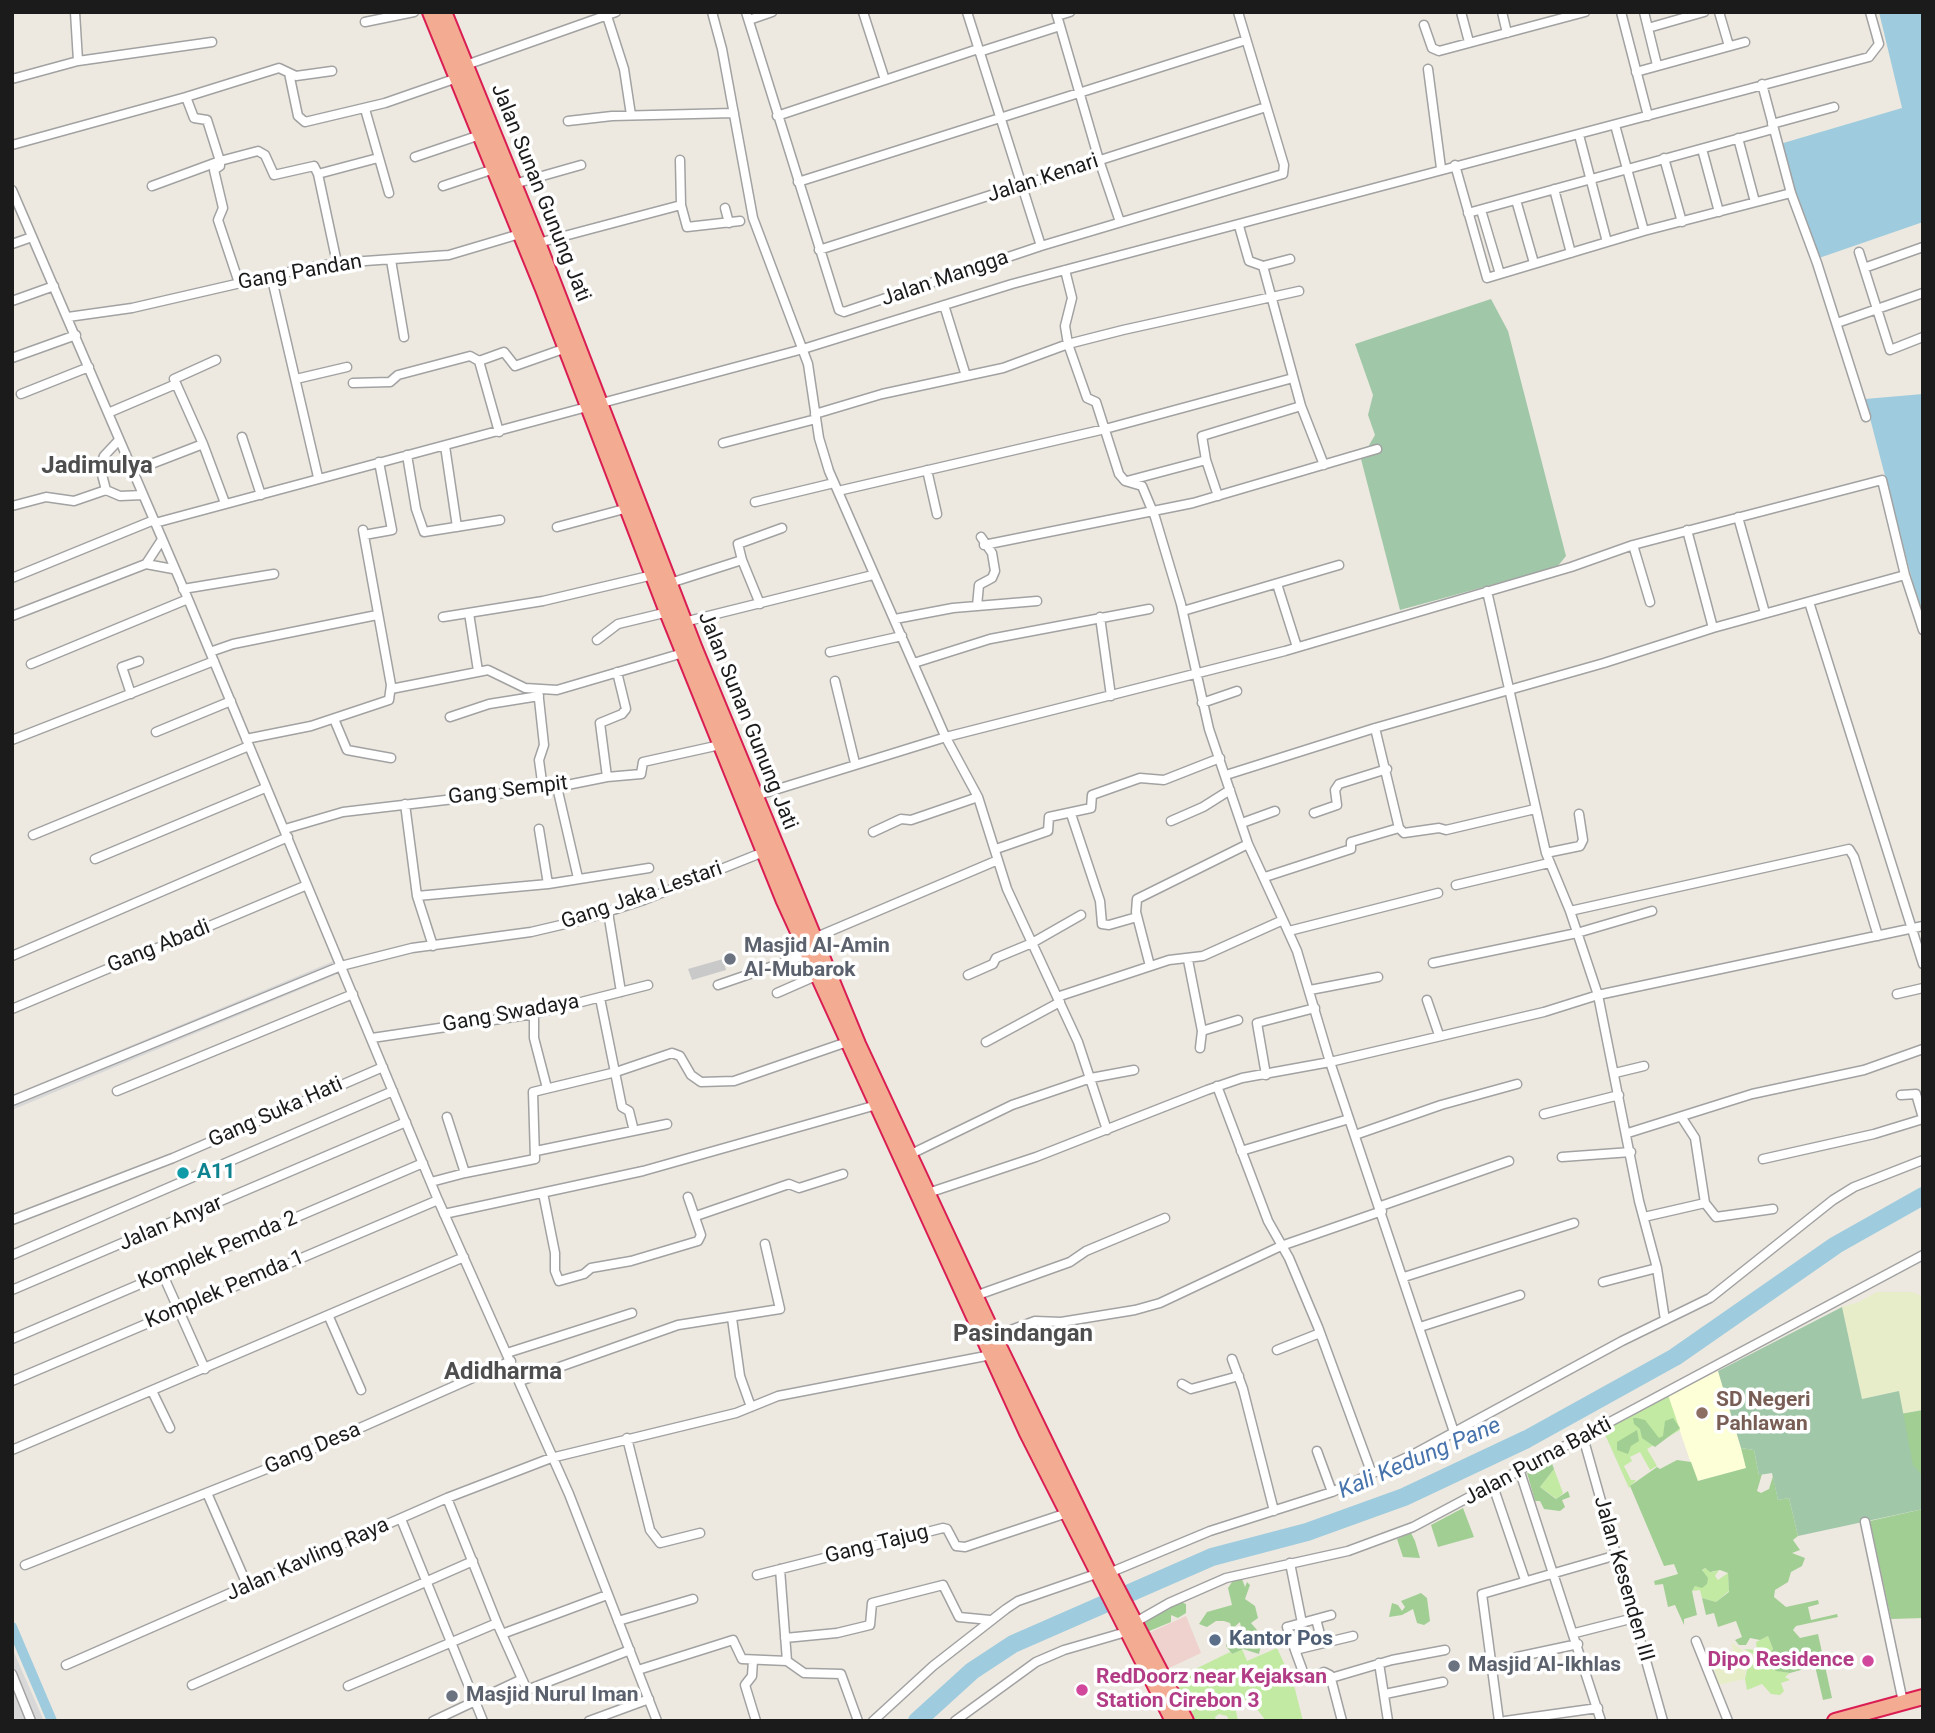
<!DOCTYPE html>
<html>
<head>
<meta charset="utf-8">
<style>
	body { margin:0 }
	#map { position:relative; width:1935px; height:1733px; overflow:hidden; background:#ede9e0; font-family:Roboto,sans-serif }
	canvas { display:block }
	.frame { position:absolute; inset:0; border:14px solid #1b1b1b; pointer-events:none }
</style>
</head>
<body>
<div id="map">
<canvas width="1935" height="1733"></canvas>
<div class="frame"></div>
</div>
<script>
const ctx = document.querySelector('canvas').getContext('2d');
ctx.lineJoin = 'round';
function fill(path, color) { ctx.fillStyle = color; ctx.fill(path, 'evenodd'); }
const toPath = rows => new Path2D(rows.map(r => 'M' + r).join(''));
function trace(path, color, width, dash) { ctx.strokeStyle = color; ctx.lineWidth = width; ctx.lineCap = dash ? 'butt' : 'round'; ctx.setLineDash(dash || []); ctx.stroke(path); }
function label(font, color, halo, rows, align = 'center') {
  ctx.font = font + ' Roboto,sans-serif'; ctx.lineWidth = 7; ctx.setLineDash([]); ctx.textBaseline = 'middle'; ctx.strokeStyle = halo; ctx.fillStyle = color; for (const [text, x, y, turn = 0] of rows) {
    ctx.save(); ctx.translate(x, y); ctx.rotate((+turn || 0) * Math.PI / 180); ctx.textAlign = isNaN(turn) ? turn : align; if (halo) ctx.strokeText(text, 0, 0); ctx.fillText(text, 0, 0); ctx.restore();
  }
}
fill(toPath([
	[334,961,340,973,12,1110,12,1095],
	[12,1648,44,1721,12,1721]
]), '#d9d8d8');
fill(toPath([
	[1186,1616,1201,1653,1167,1669,1149,1633]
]), '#efd1cd');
fill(toPath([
	[1718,1371,1747,1468,1697,1481,1668,1396]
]), '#fdffd7');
fill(toPath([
	[723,959,726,970,692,980,688,969]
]), '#c9c9c9');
fill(toPath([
	[1877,1292,1913,1292,1923,1297,1923,1410,1902,1413,1899,1391,1862,1399,1842,1307,1859,1302],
	[1731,1642,1748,1654,1757,1656,1765,1669,1754,1667,1750,1661,1746,1663,1745,1679,1718,1685,1713,1681,1716,1674,1705,1660,1706,1654,1710,1648,1715,1659,1735,1657]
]), '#e8edc9');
fill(toPath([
	[1668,1395,1680,1430,1647,1449,1657,1466,1650,1470,1640,1452,1630,1457,1632,1461,1624,1466,1631,1480,1636,1480,1629,1488,1603,1430],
	[1554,1469,1563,1493,1557,1499,1540,1487],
	[1704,1568,1713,1572,1719,1570,1715,1576,1718,1580,1728,1573,1729,1591,1716,1602,1702,1598,1700,1590,1692,1591,1695,1586,1708,1578,1701,1574],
	[1768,1636,1773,1649,1766,1664,1778,1671,1790,1673,1785,1677,1790,1680,1781,1683,1784,1691,1780,1695,1771,1694,1762,1684,1747,1690,1745,1679,1749,1660,1754,1667,1765,1669,1757,1656,1744,1649,1757,1650,1756,1642],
	[1277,1648,1294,1685,1303,1721,1266,1721,1253,1704,1241,1699,1234,1701,1238,1721,1229,1721,1227,1716,1219,1714,1215,1717,1216,1721,1196,1721,1175,1679,1230,1652,1232,1654,1242,1649,1247,1661]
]), '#c2eaa3');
fill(toPath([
	[1923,1410,1923,1493,1889,1429,1900,1414],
	[1637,1418,1645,1420,1659,1438,1663,1436,1665,1421,1673,1418,1680,1428,1655,1447,1642,1438,1640,1429,1634,1424,1633,1418],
	[1637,1430,1639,1441,1631,1446,1628,1454,1617,1450,1617,1442],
	[1741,1448,1754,1450,1759,1475,1762,1474,1757,1491,1761,1493,1769,1489,1773,1476,1778,1500,1789,1498,1798,1536,1793,1540,1800,1550,1792,1553,1805,1558,1802,1566,1791,1572,1788,1582,1775,1590,1774,1597,1786,1607,1818,1600,1819,1604,1808,1607,1811,1620,1837,1614,1838,1617,1796,1626,1793,1630,1800,1638,1818,1634,1832,1698,1823,1700,1815,1666,1790,1673,1776,1671,1765,1663,1773,1649,1768,1636,1760,1640,1750,1638,1746,1645,1739,1645,1735,1640,1742,1637,1736,1621,1718,1627,1714,1613,1706,1615,1702,1598,1716,1602,1729,1592,1728,1573,1720,1570,1710,1572,1705,1568,1702,1570,1708,1578,1707,1584,1702,1588,1695,1586,1692,1591,1697,1615,1684,1619,1684,1625,1675,1605,1668,1607,1663,1584,1655,1585,1654,1581,1678,1574,1674,1564,1664,1566,1630,1486,1657,1467,1660,1469,1677,1460,1691,1462,1698,1481,1746,1468],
	[1551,1461,1554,1469,1540,1487,1556,1499,1568,1491,1570,1497,1562,1500,1565,1507,1560,1511,1544,1509,1540,1501,1535,1501,1527,1473],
	[1463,1508,1474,1537,1438,1547,1431,1525],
	[1923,1509,1923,1618,1891,1619,1870,1521],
	[1411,1533,1415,1541,1420,1558,1403,1557,1397,1539],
	[1242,1579,1245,1587,1247,1582,1250,1585,1245,1599,1255,1606,1258,1618,1251,1623,1263,1637,1259,1654,1243,1649,1232,1654,1226,1646,1229,1637,1233,1636,1234,1641,1238,1636,1243,1638,1240,1622,1232,1629,1230,1623,1224,1621,1216,1621,1207,1627,1199,1624,1207,1612,1232,1605,1228,1588,1232,1582],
	[1421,1593,1427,1598,1430,1621,1424,1625,1417,1623,1413,1609,1402,1615,1389,1617,1392,1603,1398,1605,1402,1611,1405,1607,1401,1601],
	[1178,1601,1186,1604,1186,1613,1178,1618,1171,1615,1171,1622,1147,1632,1143,1621,1169,1609]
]), '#a1ce93');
fill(toPath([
	[1491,299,1508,331,1566,556,1557,567,1400,610,1361,459,1375,435,1368,415,1373,395,1355,344],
	[1842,1307,1862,1399,1899,1391,1913,1465,1923,1476,1923,1509,1798,1536,1789,1498,1778,1500,1772,1473,1759,1475,1754,1450,1741,1448,1718,1371]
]), '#a0c7a8');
fill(toPath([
	[1879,12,1923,12,1923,222,1819,258,1796,199,1780,144,1902,108],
	[1923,394,1923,622,1865,399]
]), '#9ecbdd');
trace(toPath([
	[12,1627,52,1721]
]), '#9ecbdd', 10);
trace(toPath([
	[917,1721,972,1671,1013,1644,1212,1557,1307,1532,1404,1497,1527,1439,1675,1357,1836,1245,1923,1196]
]), '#9ecbdd', 18);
const minor = toPath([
	[712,12,722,49,753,218,808,364,819,438,829,471,945,736,978,797,1007,889,1078,1042,1107,1130],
	[746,12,839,310,844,312,1041,246,1283,174,1284,165,1238,12],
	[863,12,885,80,978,49],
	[967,12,1041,246],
	[1056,12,1099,160,1120,222],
	[1461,12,1469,42],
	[1502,12,1507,33],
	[1621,12,1648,116],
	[1644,12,1657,65],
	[1719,12,1729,46],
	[607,16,624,69,631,115],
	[1057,16,1070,12],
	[749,20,772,12],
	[365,22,414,12],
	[1424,25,1432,48,1439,51,1585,12],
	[1648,28,1704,12],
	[979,52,1060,26],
	[78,61,212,42],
	[466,65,616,12],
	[1428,69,1441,168],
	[1636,72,1745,42],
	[289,73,298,116,305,122,385,103,457,78],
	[12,79,78,61,75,12],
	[1762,84,1791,193,1817,263,1866,417],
	[186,97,279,68,296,76,332,71],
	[365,109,389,193],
	[777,116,885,80],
	[568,121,612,116,734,113],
	[1772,124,1834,107],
	[1615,125,1644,231],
	[1579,135,1607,242],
	[1738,138,1755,202],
	[12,145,186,97,194,118,207,120,220,161,220,166,214,170,223,208,218,220,239,283],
	[1702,149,1719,212],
	[415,157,480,135],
	[1664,158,1682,222],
	[680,160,681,205],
	[1455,165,1487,278,1644,231,1791,193],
	[318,174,378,158],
	[798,182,1246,40],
	[514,184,581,165],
	[152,186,220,161,258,151,265,155,274,175,314,166,318,174,337,263],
	[443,186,494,169],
	[1554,189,1571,253],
	[12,190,188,599,438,1200,569,1494,657,1721],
	[1516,200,1534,263],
	[725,208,729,223],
	[1481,210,1500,274],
	[1468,213,1773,129],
	[1239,226,1249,261,1263,266,1301,406,1324,465],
	[538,243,681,205,687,227,740,221],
	[12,244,32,237],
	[819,250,1266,107],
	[1859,252,1864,268,1923,247],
	[391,260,404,337],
	[1263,266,1290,259],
	[1864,268,1890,350,1923,337],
	[271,275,318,477],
	[12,301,54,286],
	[944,305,966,376],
	[68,317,132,308,297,270,337,263,449,255,523,233],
	[1837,323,1923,293],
	[12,358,76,335],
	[216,360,174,379,203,444,225,503],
	[479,361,504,352,515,366,566,348],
	[296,379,347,367],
	[353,383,390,382,398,375,470,356,479,361,499,432],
	[21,394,89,367],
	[108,413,176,384],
	[815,414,882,394,1003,368,1068,344,1123,330,1299,291],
	[242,437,261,495],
	[723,443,816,419],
	[445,446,457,527],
	[407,455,416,509,424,532,500,520],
	[927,470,937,514],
	[133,471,203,444],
	[1127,481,1206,460],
	[106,490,100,467,104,456,119,440],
	[838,491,1105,429,1293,378],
	[1218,496,1206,460,1202,436,1301,406],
	[755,502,834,483],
	[12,506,46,497,74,501,106,490,120,496,143,495],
	[1738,517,1765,613],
	[155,523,803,349,1012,284,1869,57,1879,44,1870,12],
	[557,527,628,508],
	[1687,530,1713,628],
	[364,535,392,530,379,462],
	[984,545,1193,503,1377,449],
	[1633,545,1650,602],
	[742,560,760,604],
	[146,564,161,541],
	[12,578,154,520],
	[670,583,742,560,738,544,782,528],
	[1277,584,1297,647],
	[183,589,274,574],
	[1487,591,1546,853,1570,911,1598,995,1639,1201,1657,1268,1665,1320],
	[1809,602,1923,964],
	[977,606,979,585,992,578,995,571,992,553,981,537],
	[1183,611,1339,565],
	[469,613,478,671],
	[12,616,146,564,173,569],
	[443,617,543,601,653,575],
	[1100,617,1111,696],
	[895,619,953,608,1037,601],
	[684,622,873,575],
	[597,640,618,624,668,612],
	[210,652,233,644,377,615],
	[830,652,902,636],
	[914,663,990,639,1149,609],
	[31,664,188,599],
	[835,681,855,763],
	[391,689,488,670,525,688,557,690,683,653],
	[538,690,544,745,539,760,543,789],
	[131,694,122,667,139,661],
	[1202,703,1237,691],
	[450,717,489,704,539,696],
	[334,719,347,750,391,758],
	[1375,728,1399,828],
	[156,732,231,701],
	[246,739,311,726,389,700,391,685,363,530],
	[12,740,214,661],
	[1226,775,1375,728,1604,663,1713,628,1905,575],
	[607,777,600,723,622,714,626,709,617,672],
	[557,787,578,878],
	[752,797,946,737,1285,651,1571,567,1633,545,1882,480,1905,575,1923,630],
	[405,804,417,896,433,946],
	[1314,813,1337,805,1335,790,1339,784,1387,769],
	[1071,814,1100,901,1102,924,1109,925,1137,917],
	[1171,821,1203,807,1230,790],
	[1242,823,1275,811],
	[285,829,343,812,557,787,607,777,641,774,643,762,720,745],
	[539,829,548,884],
	[873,832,901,819,911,820,978,797],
	[33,835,249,746],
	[996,849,1048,831,1049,817,1091,808,1092,795,1140,778,1164,780,1220,758],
	[1546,853,1580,846,1583,840,1579,814],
	[95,859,265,788],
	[1265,877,1351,849,1351,842,1399,828,1404,833,1439,828,1446,830,1535,809],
	[1456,885,1549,863],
	[417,896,548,884,649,868],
	[1570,911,1849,849,1854,857,1878,936],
	[608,912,621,992],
	[1283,920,1297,951,1330,1062,1544,1012,1598,995,1923,926],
	[1289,931,1438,893],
	[814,938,998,860],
	[12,956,288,837],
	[1188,960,1202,1031,1200,1048],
	[1433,963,1577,933,1652,911],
	[1150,966,1136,912,1137,899,1248,844],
	[968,975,993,964,996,958,1032,943,1081,915],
	[718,985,808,954],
	[1310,990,1378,977],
	[777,993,818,975],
	[1897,994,1923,988],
	[1057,997,1169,960,1203,956,1283,920,1248,844,1209,729,1181,604,1155,517,1142,486,1125,481,1119,474,1096,402,1087,398,1068,344,1065,326,1072,298,1065,270],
	[600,998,622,1107,629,1111,634,1131],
	[1427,1000,1439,1035],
	[12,1009,307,885],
	[534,1014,534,1038,547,1088],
	[1202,1031,1238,1020],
	[372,1038,534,1014,648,985],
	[986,1042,1060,1002],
	[1615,1073,1644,1066],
	[1266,1075,1257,1023,1315,1008],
	[1217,1086,1268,1221,1289,1258,1318,1327,1372,1474],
	[117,1091,353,994],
	[1901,1095,1916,1094,1923,1118],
	[12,1101,341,966,412,948,531,932,582,920,644,900,766,851],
	[1544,1114,1619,1095],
	[1682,1118,1695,1138,1705,1203],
	[1628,1133,1752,1094,1864,1070,1923,1049],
	[1355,1135,1441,1105,1517,1084],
	[536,1151,667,1124],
	[1241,1151,1349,1119],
	[909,1155,1012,1105,1091,1078,1134,1070],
	[1562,1157,1631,1152],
	[1763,1159,1874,1134,1923,1119],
	[465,1173,535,1159,533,1092,616,1072,672,1053,680,1056,691,1075,701,1082,734,1081,847,1042],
	[431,1182,465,1173,447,1117],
	[543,1193,555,1253,555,1271,559,1281,584,1274,591,1268,631,1261,698,1241,701,1235,688,1197],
	[928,1193,1036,1157,1207,1090,1242,1078,1330,1062,1454,1432],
	[1381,1206,1509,1161],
	[444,1214,643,1171,880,1104],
	[696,1216,789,1184,799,1188,843,1174],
	[1644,1217,1705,1203,1716,1217,1773,1209],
	[12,1220,173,1158,383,1067],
	[12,1255,393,1091],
	[163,1275,205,1369],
	[1404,1277,1574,1223],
	[1603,1282,1657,1268],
	[12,1290,406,1122],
	[975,1296,1070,1262,1086,1251,1165,1218],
	[329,1317,361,1390],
	[732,1318,740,1376,751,1407],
	[1420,1327,1520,1295],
	[992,1337,1035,1321,1061,1322,1135,1310,1160,1303,1281,1246,1382,1211],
	[12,1339,423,1163],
	[1277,1350,1320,1333],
	[507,1353,632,1313],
	[1232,1359,1243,1389,1274,1511],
	[12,1381,438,1200],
	[520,1381,678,1325,780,1309,765,1244],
	[1182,1384,1191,1389,1239,1376],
	[152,1391,170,1428],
	[1583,1437,1663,1721],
	[627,1438,650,1530,660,1543,700,1533],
	[12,1450,464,1257],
	[1317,1451,1332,1492],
	[1520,1472,1601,1721],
	[1493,1486,1525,1580],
	[207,1493,248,1587],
	[401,1519,483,1721],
	[1865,1522,1903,1702],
	[1290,1563,1302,1623],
	[25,1565,274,1466,511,1361],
	[780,1569,787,1661],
	[1109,1573,1210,1531,1332,1492,1412,1455,1622,1341,1710,1298,1833,1200,1854,1187,1923,1160],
	[757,1575,943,1528,947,1529,956,1546,965,1547,1067,1513],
	[1316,1619,1322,1642],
	[618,1621,693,1599],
	[497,1623,527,1690,630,1650],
	[1134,1623,1169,1603,1226,1578,1348,1551,1413,1527,1923,1255],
	[1575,1633,1634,1618],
	[502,1634,607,1595],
	[785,1638,837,1633,870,1625,872,1603,943,1585,959,1617,990,1620],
	[1696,1641,1728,1721],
	[1295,1650,1287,1627,1331,1615],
	[753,1660,752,1676,745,1685,756,1721],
	[1379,1663,1388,1721],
	[66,1665,447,1498,551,1458,736,1413,778,1396,991,1355],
	[1492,1667,1515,1664,1517,1657,1578,1644],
	[638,1670,733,1640,742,1659,787,1661,804,1673,841,1674,858,1721],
	[12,1674,31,1721],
	[1331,1678,1392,1660,1445,1650],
	[192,1685,473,1561],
	[348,1686,497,1623,447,1498],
	[1385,1694,1443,1682],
	[433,1721,520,1680],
	[589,1721,649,1699],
	[873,1721,933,1666,1006,1609,1018,1601,1096,1574],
	[955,1721,1036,1662,1064,1650,1126,1632],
	[1342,1721,1330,1675,1324,1672,1306,1680,1295,1650,1353,1636],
	[1499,1721,1482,1594,1617,1555],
	[1505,1721,1598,1708]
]);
const trunk = toPath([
	[430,12,543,289,667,612,783,899,1027,1433,1173,1721],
	[444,12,538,243,695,649,858,1044,994,1336,1109,1573,1186,1721],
	[1835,1721,1923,1697]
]);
trace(minor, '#a2a2a2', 11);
trace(trunk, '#da1e53', 18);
trace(minor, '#fff', 8);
trace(trunk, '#f3ac92', 14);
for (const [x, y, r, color] of [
	[730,959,7,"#6b7280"],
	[183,1173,7,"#0f9aa8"],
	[1702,1413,7,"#8d6e63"],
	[1215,1640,7,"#5c6f8a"],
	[1868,1661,7,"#d1479c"],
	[1454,1666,7,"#6b7280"],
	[1082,1690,7,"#d1479c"],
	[452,1696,7,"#6b7280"]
]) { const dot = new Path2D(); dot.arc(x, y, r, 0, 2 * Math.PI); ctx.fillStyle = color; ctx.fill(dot); trace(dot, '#fff', 2.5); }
label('21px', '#1b1b1b', '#fff', [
	["Jalan Kenari",1043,179,-18],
	["Jalan Sunan Gunung Jati",540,193,68],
	["Gang Pandan",300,273,-10],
	["Jalan Mangga",945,279,-19],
	["Jalan Sunan Gunung Jati",747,721,68],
	["Gang Sempit",508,791,-7],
	["Gang Jaka Lestari",642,896,-19],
	["Gang Abadi",159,947,-22],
	["Gang Swadaya",511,1014,-10],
	["Gang Suka Hati",276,1113,-24],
	["Jalan Anyar",171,1224,-23],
	["Komplek Pemda 2",218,1251,-23],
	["Komplek Pemda 1",225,1290,-23],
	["Gang Desa",313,1449,-23],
	["Jalan Purna Bakti",1538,1462,-28],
	["Gang Tajug",877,1545,-14],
	["Jalan Kavling Raya",308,1560,-24],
	["Jalan Kesenden III",1623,1579,74]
]);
label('bold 21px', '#5b616d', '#fff', [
	["Masjid Al-Amin",744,947],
	["Al-Mubarok",744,971],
	["Masjid Al-Ikhlas",1468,1666],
	["Masjid Nurul Iman",466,1696]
], 'left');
label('bold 21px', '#0d838f', '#fff', [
	["A11",197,1173]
], 'left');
label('bold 21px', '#785e54', '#fff', [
	["SD Negeri",1716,1401],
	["Pahlawan",1716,1425]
], 'left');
label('bold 21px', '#4e5e75', '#fff', [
	["Kantor Pos",1229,1640]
], 'left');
label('bold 21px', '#b23c85', '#fff', [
	["Dipo Residence",1854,1661],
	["RedDoorz near Kejaksan",1096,1678,"left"],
	["Station Cirebon 3",1096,1702,"left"]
], 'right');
label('italic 23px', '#4673ac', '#fff', [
	["Kali Kedung Pane",1420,1459,-23]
]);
label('bold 24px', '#4e4e4e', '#fff', [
	["Jadimulya",97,467],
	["Pasindangan",1023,1335],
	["Adidharma",503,1373]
]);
</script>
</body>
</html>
